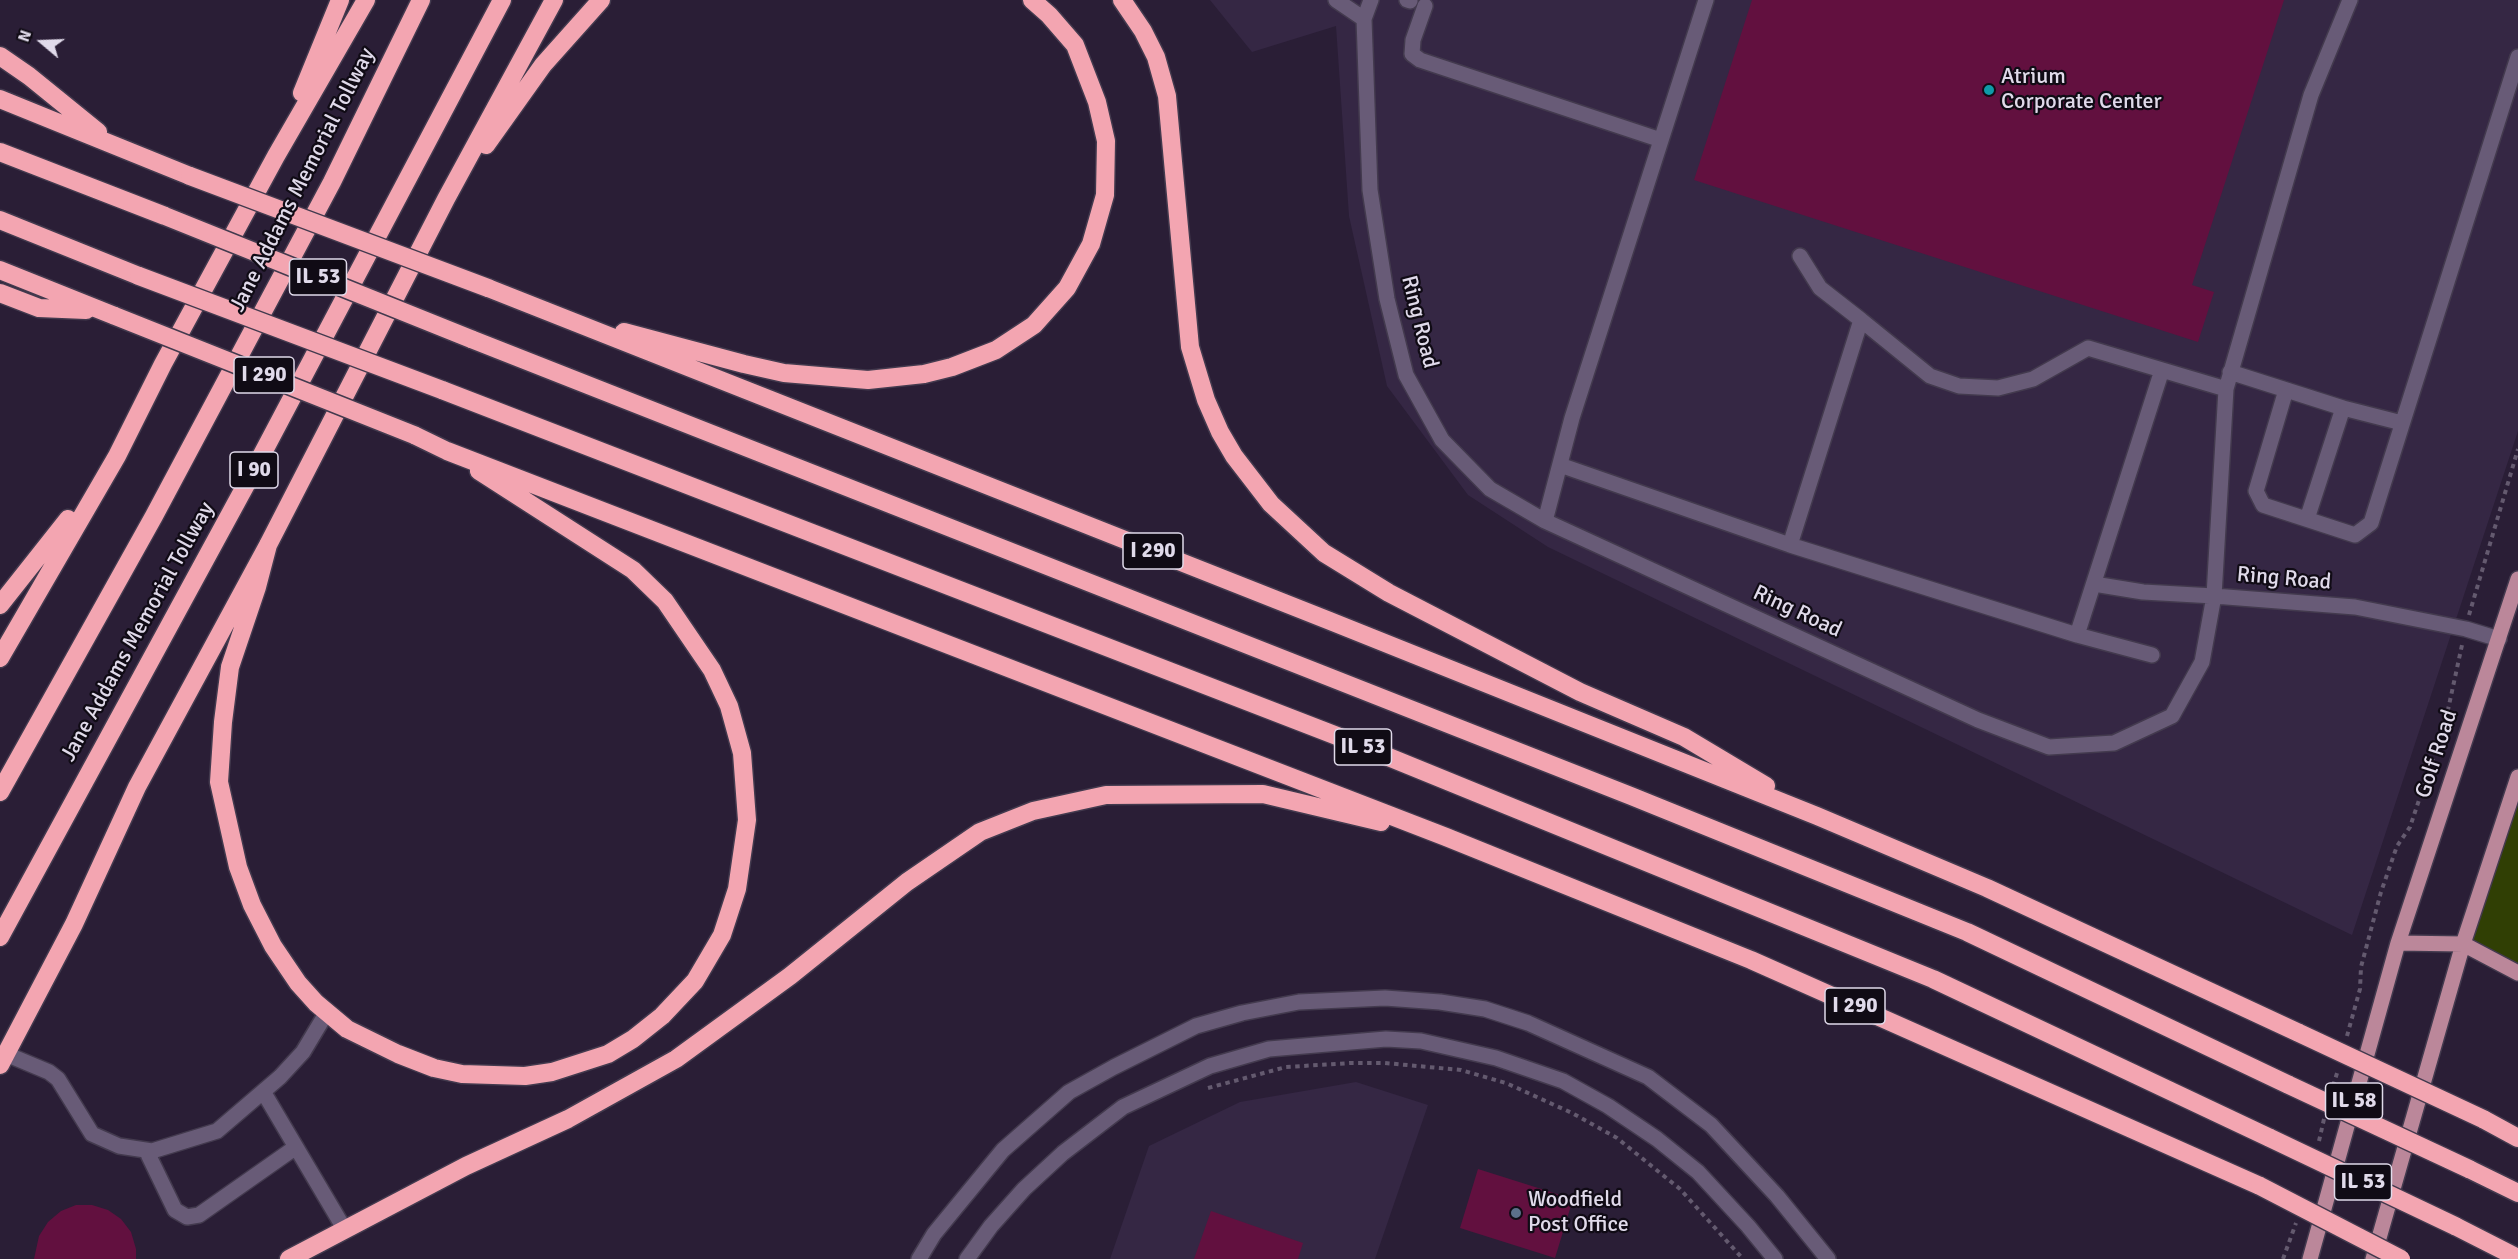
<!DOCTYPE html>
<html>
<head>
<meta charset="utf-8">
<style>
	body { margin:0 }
	#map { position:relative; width:2518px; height:1259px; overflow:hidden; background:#2a1e36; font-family:Signika,sans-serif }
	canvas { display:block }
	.north { position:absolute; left:12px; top:12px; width:60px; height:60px; -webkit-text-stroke:4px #100b15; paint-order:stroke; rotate:289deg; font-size:16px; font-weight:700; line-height:24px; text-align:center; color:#e0daea }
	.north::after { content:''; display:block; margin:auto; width:21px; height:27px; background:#e0daea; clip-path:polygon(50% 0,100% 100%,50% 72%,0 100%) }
</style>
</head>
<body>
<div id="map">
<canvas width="2518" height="1259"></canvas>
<div class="north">N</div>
</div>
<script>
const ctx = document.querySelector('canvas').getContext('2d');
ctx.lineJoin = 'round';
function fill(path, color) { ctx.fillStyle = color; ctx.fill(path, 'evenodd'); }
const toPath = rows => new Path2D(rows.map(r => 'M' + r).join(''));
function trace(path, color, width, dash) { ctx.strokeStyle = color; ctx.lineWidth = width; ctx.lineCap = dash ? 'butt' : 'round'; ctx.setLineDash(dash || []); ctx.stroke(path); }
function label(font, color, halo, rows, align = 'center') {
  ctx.font = font + ' Signika,sans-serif'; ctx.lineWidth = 4.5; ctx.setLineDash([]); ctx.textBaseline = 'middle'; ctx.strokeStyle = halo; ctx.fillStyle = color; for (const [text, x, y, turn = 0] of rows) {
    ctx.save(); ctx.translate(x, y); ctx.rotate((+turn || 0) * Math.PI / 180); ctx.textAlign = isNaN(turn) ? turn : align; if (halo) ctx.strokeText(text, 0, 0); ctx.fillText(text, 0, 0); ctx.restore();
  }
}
fill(toPath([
	[1210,0,2518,0,2518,431,2352,935,1548,547,1468,495,1387,386,1349,216,1336,26,1252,52],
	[1356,1082,1428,1105,1375,1259,1110,1259,1149,1146,1240,1102]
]), '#352744');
fill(toPath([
	[2518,783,2518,970,2463,944]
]), '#303f04');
fill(toPath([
	[1752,0,2284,0,2192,285,2214,292,2198,342,1694,180],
	[1478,1169,1573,1199,1555,1258,1460,1228],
	[76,1205,92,1205,108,1210,121,1219,131,1232,136,1249,136,1259,34,1259,39,1236,48,1222,61,1211],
	[1211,1211,1303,1243,1298,1259,1194,1259]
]), '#62103f');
const minor = toPath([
	[1336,0,1364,19],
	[1371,0,1364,19,1370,190,1387,299,1406,375,1442,440,1490,489,1545,521,1978,720,2049,747,2114,743,2172,716,2202,662,2214,596,2355,607,2466,629,2499,639],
	[1407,0,1410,1],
	[1425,6,1413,40,1412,54,1420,60,1661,140],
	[1800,256,1820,288,1861,320],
	[2230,372,2343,408],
	[2286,390,2256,491,2263,505,2355,535,2371,523,2518,57],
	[1560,465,1790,545,2077,635,2152,655],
	[2307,519,2343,408,2402,423],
	[1545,521,1572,418,1706,0],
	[1790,545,1861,320,1930,376,1959,386,1998,388,2033,379,2088,348,2226,389],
	[2094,584,2143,592,2214,596,2226,389,2311,95,2350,0],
	[2077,635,2162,370],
	[6,1054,49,1072,58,1079,92,1134,119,1146,152,1151,217,1131,280,1077,303,1052,327,1012],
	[264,1093,345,1230],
	[146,1150,175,1210,187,1217,199,1215,296,1147],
	[919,1259,934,1234,1003,1150,1069,1092,1114,1067,1196,1026,1242,1013,1299,1002,1385,998,1440,1002,1485,1009,1528,1023,1648,1077,1711,1125,1777,1196,1828,1259],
	[967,1259,991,1226,1024,1189,1063,1153,1123,1107,1210,1066,1269,1049,1386,1039,1421,1041,1496,1058,1563,1081,1608,1106,1657,1139,1698,1172,1748,1226,1775,1259]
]);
const major = toPath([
	[2398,943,2463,944,2518,973],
	[2310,1259,2398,943,2518,579],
	[2373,1259,2463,944,2518,777]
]);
const highway = toPath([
	[1122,0,1143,31,1156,57,1167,96,1190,347,1206,400,1220,432,1234,456,1271,504,1324,553,1389,593,1580,692,1684,737,1766,786],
	[0,56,29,76,98,132],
	[302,93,340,0],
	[0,99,190,176],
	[486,145,543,65,601,0],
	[0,152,165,216],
	[0,220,139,276],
	[0,270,115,316],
	[488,288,1330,621,1817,816,1987,888,2299,1033],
	[0,293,39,308,86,310],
	[624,332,744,364,784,373,868,380,924,374,952,367,996,350,1034,325,1067,288,1091,244,1105,195,1106,141,1097,102,1075,45,1049,15,1032,0],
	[471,339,1631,796,1967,932,2289,1085],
	[442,390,1337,736,1933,979,2270,1138],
	[414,435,447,451,1446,837,1751,960,2260,1186],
	[268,545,257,587,230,667,223,722,219,782,238,867,252,905,273,946,298,983,316,1003,347,1029,398,1054,434,1068,462,1074,525,1076,552,1072,608,1054,633,1039,662,1016,695,981,722,935,737,889,747,820,742,753,729,706,712,670,665,601,633,570,479,471],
	[0,605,68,519],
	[0,658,117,456,163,364,276,156,366,0],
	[0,792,154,516,332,182,421,0],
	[0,937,248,481,502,0],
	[0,1065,74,924,137,787,268,545,446,199,554,0],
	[2483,1119,2518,1138],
	[2469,1169,2518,1193],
	[2455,1226,2518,1258],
	[289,1259,466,1166,568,1119,676,1059,790,976,907,882,980,832,1033,811,1106,795,1263,794,1381,822]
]);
trace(minor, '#433a4e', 18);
trace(major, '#433a4e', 18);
trace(highway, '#433a4e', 21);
trace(toPath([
	[2469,615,2518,449],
	[2347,1036,2360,989,2361,967,2381,892,2397,846,2410,827,2446,719,2462,645],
	[2333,1086,2338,1070],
	[1208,1088,1286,1067,1351,1063,1385,1063,1461,1070,1506,1083,1572,1113,1617,1138,1680,1189,1743,1259],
	[2319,1141,2324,1119],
	[2283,1259,2296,1223]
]), '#645a6f', 4, [4.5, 4.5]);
trace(minor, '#685b77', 15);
trace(major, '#bb879a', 15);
trace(highway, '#f3a5b1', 18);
const highwayBridge = toPath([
	[190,176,488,288],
	[165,216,471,339],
	[139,276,442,390],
	[115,316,414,435],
	[2299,1033,2483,1119],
	[2289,1085,2469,1169],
	[2270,1138,2455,1226],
	[2260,1186,2401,1259]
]);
trace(highwayBridge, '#433a4e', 21, []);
trace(highwayBridge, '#f3a5b1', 18);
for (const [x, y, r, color] of [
	[1989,90,6,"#0f9aa8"],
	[1516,1213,6,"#5c6f8a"]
]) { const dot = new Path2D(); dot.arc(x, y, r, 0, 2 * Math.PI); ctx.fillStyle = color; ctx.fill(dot); trace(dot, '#100b15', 2); }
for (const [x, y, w] of [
	[318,277,57],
	[264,375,60],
	[254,470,48],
	[1153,551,60],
	[1363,747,57],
	[1855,1006,60],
	[2354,1101,57],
	[2363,1182,57]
]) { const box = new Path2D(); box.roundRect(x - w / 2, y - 18, w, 36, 4.5); ctx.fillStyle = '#100b15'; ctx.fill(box); trace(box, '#e0daea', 1.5); }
label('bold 21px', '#e0daea', null, [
	["IL 53",318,277],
	["I 290",264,375],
	["I 90",254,470],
	["I 290",1153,551],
	["IL 53",1363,747],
	["I 290",1855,1006],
	["IL 58",2354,1101],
	["IL 53",2363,1182]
]);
label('22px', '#e0daea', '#100b15', [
	["Atrium",2001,77],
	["Corporate Center",2001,102],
	["Woodfield",1528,1200],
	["Post Office",1528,1225]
], 'left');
label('22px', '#e0daea', '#100b15', [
	["Jane Addams Memorial Tollway",303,180,-63],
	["Ring Road",1419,322,76],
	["Ring Road",2284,579,5],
	["Ring Road",1797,612,25],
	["Jane Addams Memorial Tollway",138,632,-61],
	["Golf Road",2437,754,-72]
]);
</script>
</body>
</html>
